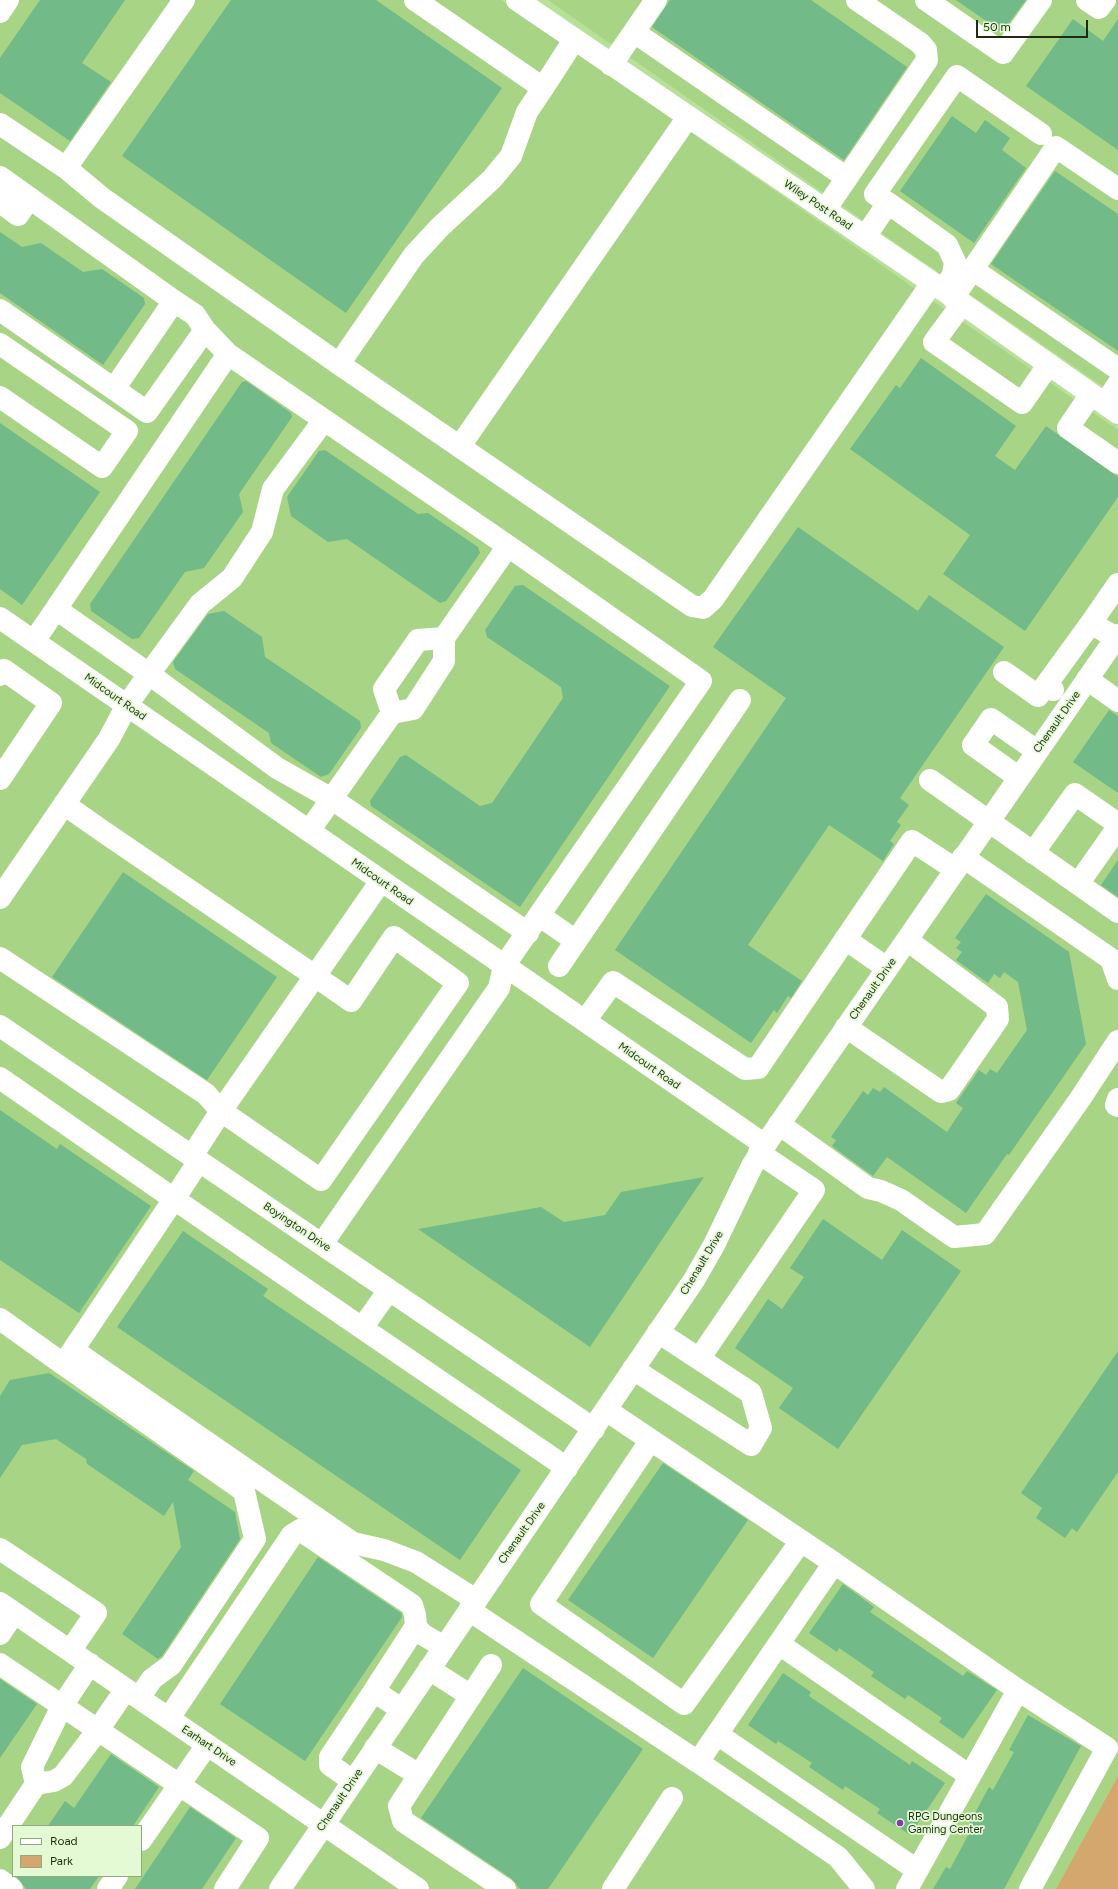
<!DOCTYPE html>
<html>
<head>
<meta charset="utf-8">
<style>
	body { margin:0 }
	#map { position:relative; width:1118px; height:1889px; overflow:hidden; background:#b7e098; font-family:Figtree,sans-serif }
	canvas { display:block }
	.legend { position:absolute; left:12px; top:1825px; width:130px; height:52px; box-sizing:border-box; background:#e4fad5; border:1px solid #94a886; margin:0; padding:5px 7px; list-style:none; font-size:12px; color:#1d2d10 }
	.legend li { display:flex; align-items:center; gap:8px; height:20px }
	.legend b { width:20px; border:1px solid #94a886 }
	.scale { position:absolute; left:976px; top:20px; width:112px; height:18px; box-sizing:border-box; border:2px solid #1d2d10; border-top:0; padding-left:5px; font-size:12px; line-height:14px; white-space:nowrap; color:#1d2d10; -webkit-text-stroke:3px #e4fad5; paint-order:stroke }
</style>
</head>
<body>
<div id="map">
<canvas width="1118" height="1889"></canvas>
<ul class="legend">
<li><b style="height:5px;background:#fff"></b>Road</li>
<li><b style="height:11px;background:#d4a76e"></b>Park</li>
</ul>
<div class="scale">50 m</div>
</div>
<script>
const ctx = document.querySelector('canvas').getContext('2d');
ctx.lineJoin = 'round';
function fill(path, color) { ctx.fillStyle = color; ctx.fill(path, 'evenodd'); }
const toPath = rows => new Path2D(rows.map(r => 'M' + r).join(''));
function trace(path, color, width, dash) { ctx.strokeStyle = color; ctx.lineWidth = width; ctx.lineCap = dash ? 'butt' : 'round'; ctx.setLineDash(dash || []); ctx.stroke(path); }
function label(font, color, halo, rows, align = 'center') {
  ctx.font = font + ' Figtree,sans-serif'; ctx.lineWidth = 3.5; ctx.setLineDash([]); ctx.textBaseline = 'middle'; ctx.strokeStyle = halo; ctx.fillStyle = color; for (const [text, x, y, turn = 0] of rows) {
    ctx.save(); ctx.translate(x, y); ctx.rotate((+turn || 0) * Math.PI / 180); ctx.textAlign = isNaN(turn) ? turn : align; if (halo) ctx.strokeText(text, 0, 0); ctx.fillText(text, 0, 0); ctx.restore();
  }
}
fill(toPath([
	[0,0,501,0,1118,430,1118,1776,1056,1889,0,1889],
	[13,1826,141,1826,141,1876,13,1876],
	[548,0,1118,0,1118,397,841,205]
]), '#a8d485');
fill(toPath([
	[1118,1776,1118,1889,1056,1889]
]), '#d4a76e');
fill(toPath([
	[40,0,125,0,82,63,111,82,70,141,0,93,0,58],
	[231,0,376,0,502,88,346,313,122,156],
	[670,0,811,0,907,67,844,160,652,27],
	[956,0,1026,0,1002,32],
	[1073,19,1103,41,1118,19,1118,150,1026,86],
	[952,116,976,133,985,120,1010,138,1002,150,1026,168,974,243,900,191],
	[1055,171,1118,214,1118,351,991,264],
	[0,232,22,247,41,243,83,272,102,269,144,298,145,304,103,365,0,293],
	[921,358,1016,426,995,456,1015,470,1046,426,1118,477,1118,497,1025,631,943,574,970,535,850,449,896,385,900,388],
	[246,381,291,413,292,417,239,494,243,512,204,568,185,572,139,638,132,639,91,611,90,604,242,382],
	[0,423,100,492,22,605,0,589],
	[325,450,418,514,428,513,478,547,480,553,446,601,440,603,347,539,328,542,291,516,287,497,319,451],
	[798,527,918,611,929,595,1004,647,900,798,909,805,897,822,901,825,890,841,894,844,883,861,829,825,748,945,802,981,791,998,788,996,777,1013,774,1010,751,1043,615,950,786,698,713,647],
	[523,585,670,686,520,907,371,806,370,801,400,757,406,755,480,806,492,803,563,698,561,687,487,637,485,630,515,586],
	[224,611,262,637,265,657,360,721,361,728,329,774,321,777,271,743,269,733,175,669,173,662,208,614],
	[1109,710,1118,716,1118,793,1073,762],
	[1118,860,1118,897,1101,885],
	[123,872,277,977,207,1080,52,977],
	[986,894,1069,952,1086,1044,1009,1155,1007,1154,966,1213,887,1157,873,1176,832,1146,836,1140,831,1137,863,1091,868,1095,873,1088,880,1092,884,1087,947,1132,963,1108,956,1103,979,1070,986,1075,990,1069,997,1073,1027,1030,1018,982,1004,972,1000,978,994,974,988,983,956,960,962,952,956,948,961,942,955,938],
	[0,1110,57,1149,60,1144,151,1206,79,1313,0,1260],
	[704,1177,590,1347,418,1229,541,1207,564,1222,605,1215,621,1192],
	[823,1219,882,1260,902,1230,961,1271,838,1449,779,1408,793,1388,735,1348,768,1299,782,1309,804,1277,790,1268],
	[183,1231,268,1289,263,1296,521,1470,460,1560,117,1327],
	[1118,1351,1118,1472,1077,1532,1072,1528,1065,1538,1036,1518,1042,1508,1021,1493],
	[49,1373,194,1471,188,1480,235,1512,240,1539,162,1656,158,1659,122,1634,181,1547,173,1502,164,1516,87,1464,86,1459,56,1439,22,1445,0,1478,0,1396,10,1380],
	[663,1463,748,1520,653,1658,568,1600],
	[318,1557,401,1613,402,1617,305,1761,220,1704],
	[843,1584,874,1607,870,1612,963,1676,967,1671,997,1690,963,1739,939,1722,942,1718,908,1695,905,1699,871,1676,874,1672,839,1648,837,1652,809,1633],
	[523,1668,643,1749,548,1889,520,1889,512,1879,421,1818],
	[783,1673,811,1692,809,1696,910,1765,912,1761,945,1783,910,1835,877,1813,880,1809,845,1786,843,1790,809,1767,812,1763,778,1741,776,1744,748,1725],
	[0,1679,37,1704,0,1758],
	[1028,1715,1081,1746,1004,1889,933,1889,946,1867,950,1869,971,1830,967,1828,989,1787,993,1790,1014,1752,1009,1750],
	[111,1754,159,1787,133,1826,48,1826,65,1801,74,1808],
	[190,1807,236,1838,202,1889,135,1889],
	[16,1876,99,1876,90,1889,26,1889]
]), '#72ba87');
trace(toPath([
	[415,0,543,88,574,40],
	[517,0,943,290,1118,413],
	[926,0,1003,53,1041,0],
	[1087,0,1099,8,1105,0],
	[0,12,8,0],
	[634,32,847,178],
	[611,65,656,0],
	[0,124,66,168,102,198,339,364,692,606,703,608,713,599,932,283],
	[66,168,184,0],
	[0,177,174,301,114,389,0,310],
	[0,202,18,215,30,198],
	[888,203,947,245,955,262,953,275,943,290],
	[825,210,927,60,926,50,920,43,857,0],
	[865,237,888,203,875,194,957,76,1041,134],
	[972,269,1118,369],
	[953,298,1056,147,1118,189],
	[174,301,195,315,205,330],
	[962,304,934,342,1022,403,1049,364],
	[0,344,127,431,102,467,0,397],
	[228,354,508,546],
	[339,364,414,255,440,227,492,179,511,156,527,112,543,88],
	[1091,394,1068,428,1118,463],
	[1105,404,1118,384],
	[460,446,688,117],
	[56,609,228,354,205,330,147,412,114,389],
	[0,618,765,1145],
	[1091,623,1118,584],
	[34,641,56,609,149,674,200,604,232,578,262,532,273,489,324,420],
	[1004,672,1038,696,1046,685,1053,690],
	[0,675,4,670,51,703,0,779],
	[1087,679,1118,701],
	[1046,685,1091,623,1116,638],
	[392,713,384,689,418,640,444,638],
	[1018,777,973,745,991,719,1037,751],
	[930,780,1118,912],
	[64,804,98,828,315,976,351,1001,394,937,458,983,321,1180,221,1111,315,976,381,881],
	[309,831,392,713,413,709,444,661,444,638,508,546,701,681,504,966,499,988,322,1244],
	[1033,853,1075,794,1118,824],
	[963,857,1111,959,1118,979],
	[1078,884,1118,827],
	[0,898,109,739,127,705,149,674,277,768,332,799,528,933],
	[540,916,576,941],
	[845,939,887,968],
	[0,958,206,1094,221,1111,192,1156],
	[559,966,740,700],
	[585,1021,613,982,745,1069,758,1068,912,841,955,869],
	[0,1026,594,1429],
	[846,1027,941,1092,949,1090,998,1019,997,1007,907,940],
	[0,1078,174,1199,199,1161],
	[1118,1099,1116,1105,1118,1106],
	[779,1124,868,1188,881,1191,901,1200,954,1237,985,1234,1080,1099,1118,1041],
	[389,1290,362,1328,174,1199,73,1350,353,1543,384,1550,416,1562,476,1600],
	[0,1319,63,1364,71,1353],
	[362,1328,567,1468],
	[699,1359,814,1190,759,1153],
	[63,1364,244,1491,255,1539,171,1665,152,1679,139,1698],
	[633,1369,751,1445,761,1428,751,1393,658,1332],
	[650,1441,541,1604,684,1704,801,1541],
	[0,1549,96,1613,70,1651],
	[834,1563,1018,1690,1107,1748,1030,1889],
	[0,1603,418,1889],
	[469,1610,698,1762,834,1563,606,1410],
	[0,1634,14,1613],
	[779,1644,970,1776],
	[0,1664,258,1838,225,1889],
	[491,1665,399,1806,403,1821,505,1889],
	[429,1669,471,1696],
	[401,1709,374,1691,416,1626],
	[169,1718,292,1535,300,1530,412,1605,415,1615,416,1626,422,1634,444,1647],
	[717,1734,917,1870],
	[375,1748,419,1775],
	[698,1762,838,1857,864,1889],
	[353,1781,330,1765,330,1757,374,1691],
	[36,1784,32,1767,62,1706,90,1664],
	[0,1838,36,1784,54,1781,63,1776,98,1730,126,1689],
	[141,1840,207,1745],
	[0,1880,12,1889],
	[108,1889,117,1876],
	[280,1889,694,1280,714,1245,752,1166,765,1145,1118,635],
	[613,1889,672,1798],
	[907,1889,1018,1690]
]), '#fff', 22);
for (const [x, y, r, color] of [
	[900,1823,4,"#8539ab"]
]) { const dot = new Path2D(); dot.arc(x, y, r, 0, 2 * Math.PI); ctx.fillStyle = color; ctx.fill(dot); trace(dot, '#e4fad5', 1.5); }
label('11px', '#1d2d10', '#e4fad5', [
	["Wiley Post Road",818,205,34],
	["Midcourt Road",115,697,35],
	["Chenault Drive",1057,722,-55],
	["Midcourt Road",382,882,35],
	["Chenault Drive",873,989,-55],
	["Midcourt Road",649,1066,35],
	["Boyington Drive",297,1227,34],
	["Chenault Drive",702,1263,-59],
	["Chenault Drive",522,1533,-55],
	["Earhart Drive",209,1746,34],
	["Chenault Drive",340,1800,-56]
]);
label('11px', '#1d2d10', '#e4fad5', [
	["RPG Dungeons",908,1817],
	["Gaming Center",908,1830]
], 'left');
</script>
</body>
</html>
